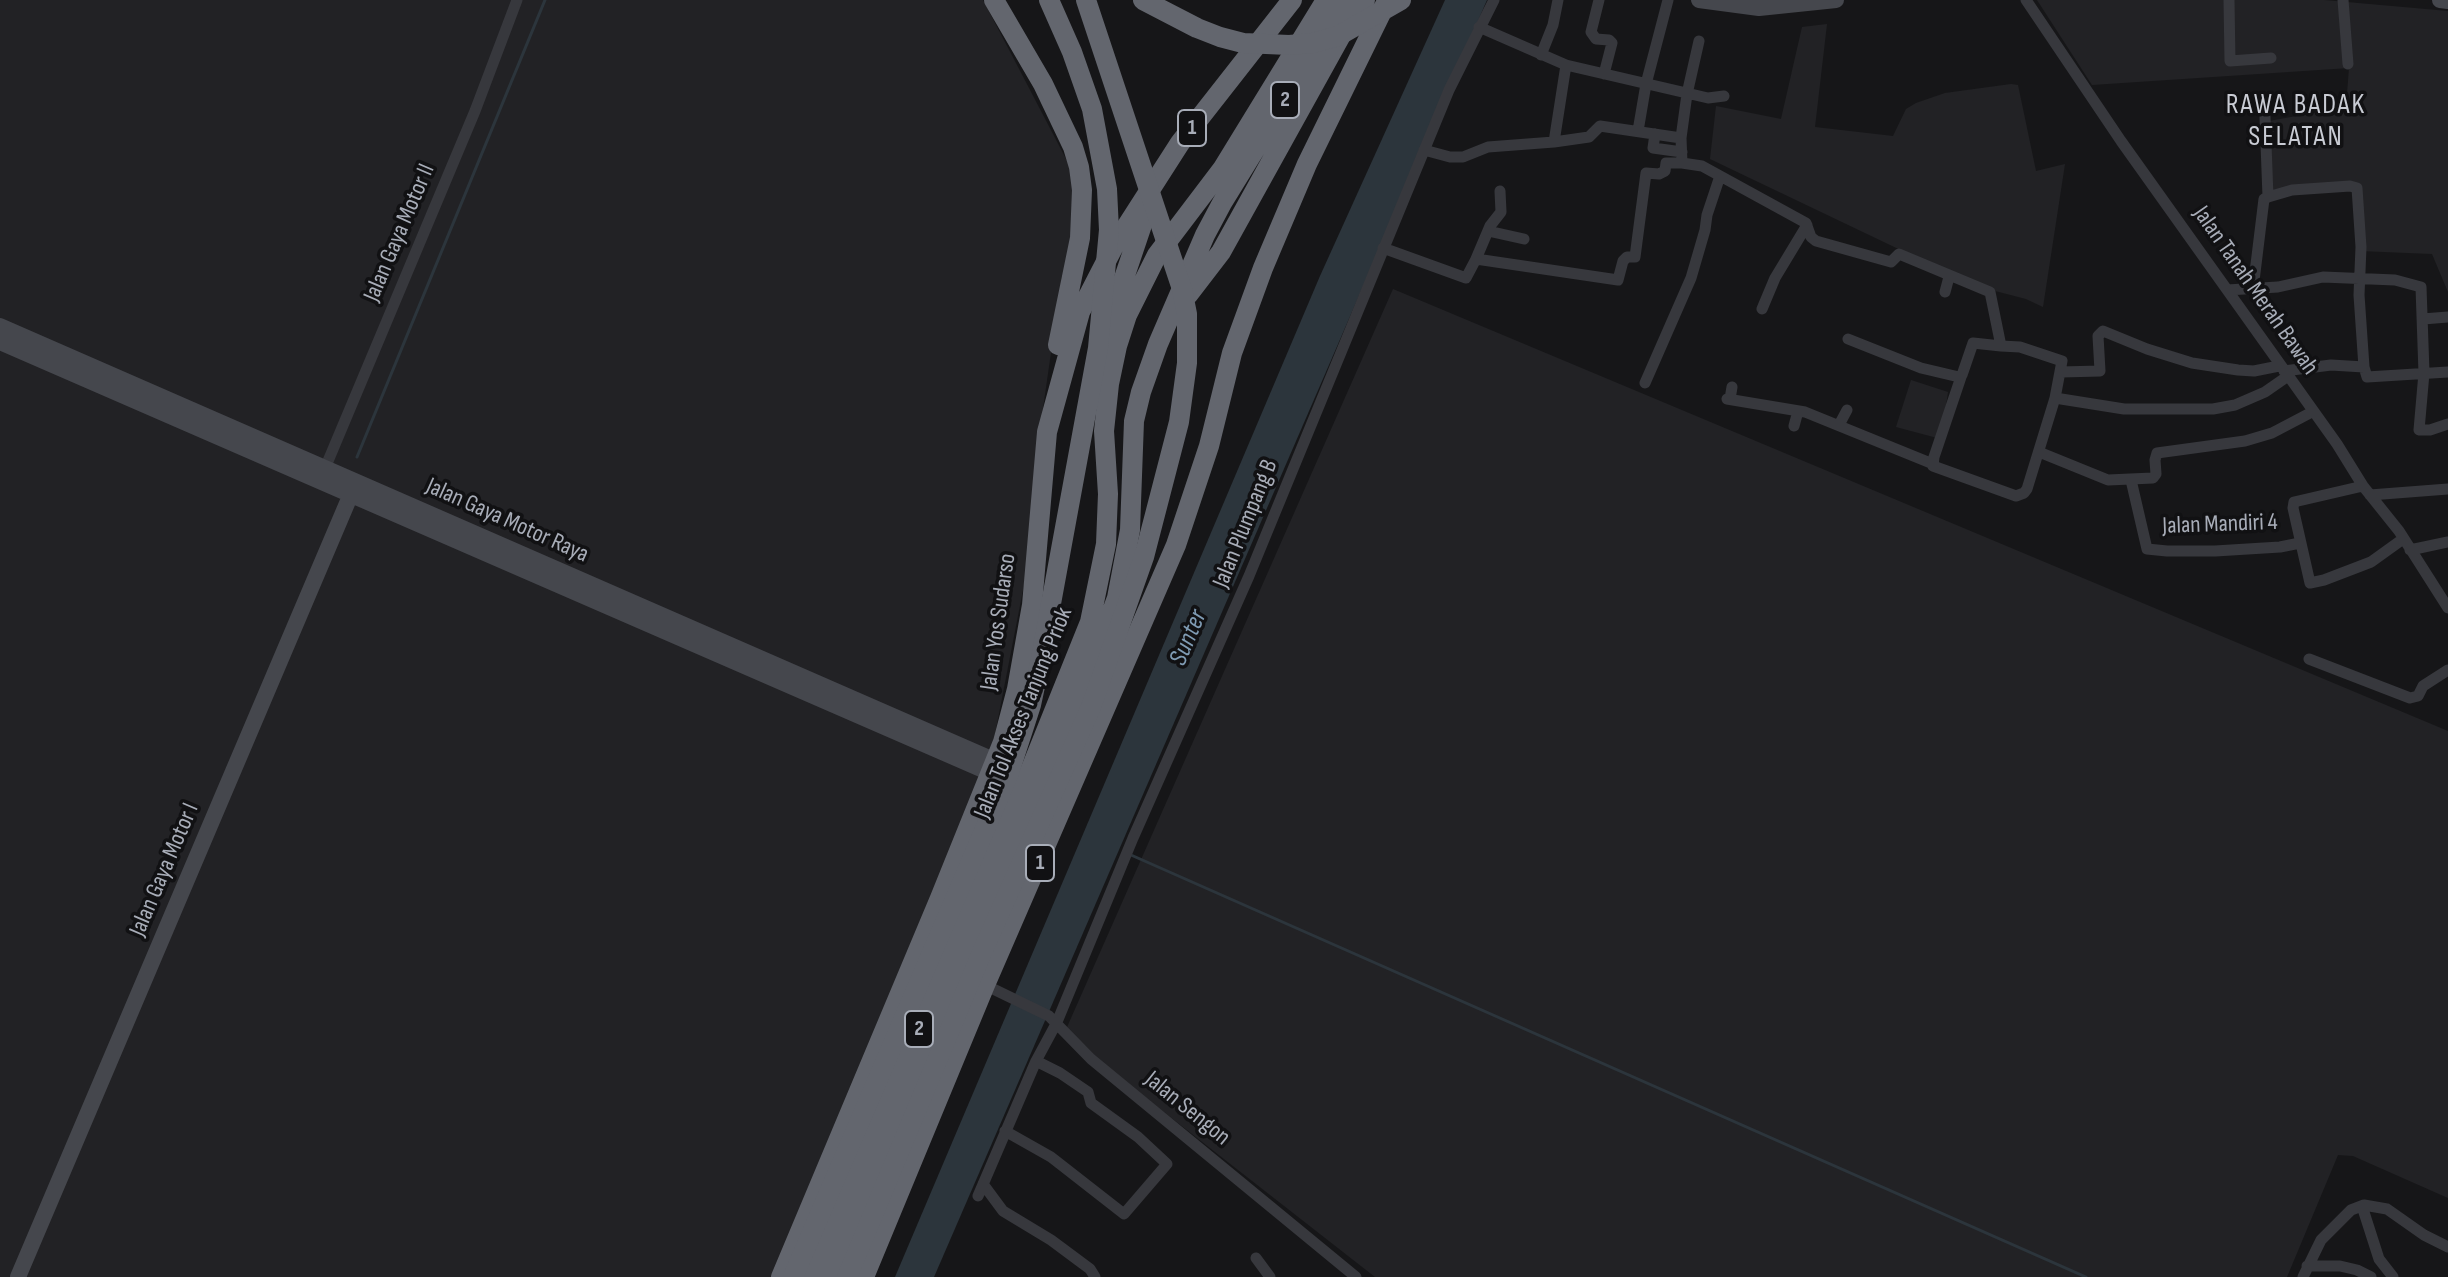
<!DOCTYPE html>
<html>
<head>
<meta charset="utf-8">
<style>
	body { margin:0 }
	canvas { display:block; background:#161618 }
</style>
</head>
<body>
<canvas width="2448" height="1277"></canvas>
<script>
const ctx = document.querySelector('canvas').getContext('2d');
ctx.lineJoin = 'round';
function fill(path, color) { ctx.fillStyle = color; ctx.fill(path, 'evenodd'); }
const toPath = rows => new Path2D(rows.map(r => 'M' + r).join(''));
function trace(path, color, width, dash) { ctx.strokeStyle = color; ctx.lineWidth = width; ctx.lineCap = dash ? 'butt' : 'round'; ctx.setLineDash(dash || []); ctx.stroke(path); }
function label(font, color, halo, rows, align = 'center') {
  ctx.font = font + ' "Sofia Sans Condensed",sans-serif'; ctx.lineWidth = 7; ctx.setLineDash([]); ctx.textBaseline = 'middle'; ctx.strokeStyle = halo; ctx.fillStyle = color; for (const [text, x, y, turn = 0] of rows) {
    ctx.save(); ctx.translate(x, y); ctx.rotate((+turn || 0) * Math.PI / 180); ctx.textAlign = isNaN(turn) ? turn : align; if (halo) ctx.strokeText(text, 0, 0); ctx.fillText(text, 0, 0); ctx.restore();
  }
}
fill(toPath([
	[0,0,983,0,1077,180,1075,261,1062,276,1041,422,1036,523,988,770,778,1277,0,1277],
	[2037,0,2324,0,2448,11,2448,292,2432,254,2360,251,2362,186,2273,196,2269,121,2346,107,2349,68,2092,85],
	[1827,24,1815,127,1893,136,1906,109,1916,103,1945,93,2011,84,2018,85,2036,171,2065,164,2043,307,2026,299,1976,286,1710,159,1716,106,1781,119,1802,27],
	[1393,289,2448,731,2448,1198,2353,1156,2338,1155,2287,1277,1375,1277,1064,1034],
	[1911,380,1948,392,1941,439,1896,427]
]), '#222225');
fill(toPath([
	[1445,0,1487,0,934,1277,895,1277,1320,276]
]), '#2c353c');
trace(toPath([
	[357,457,545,0],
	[1131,855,2086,1277]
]), '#2c353c', 3);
trace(toPath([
	[1599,0,1591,32,1596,39,1609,40,1612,43,1604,74],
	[2026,0,2121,141,2337,444,2363,486,2399,531,2448,608],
	[2229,0,2230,61,2271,58],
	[2343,0,2348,64],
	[1479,27,1566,65,1708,98,1724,96],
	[1699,41,1687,94,1681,138,1682,163,1702,166,1806,223,1811,237,1816,241,1891,262,1899,254,1990,292,2001,346,2020,347,2062,361,2055,398,2124,409,2213,409,2235,405,2265,392,2288,376],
	[1541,55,1553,25,1558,0],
	[1638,131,1646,84,1668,0],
	[1655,134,1653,148,1682,152],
	[1554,142,1566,65],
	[1424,150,1450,157,1463,157,1488,147,1554,142,1589,137,1600,126,1681,138],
	[2268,197,2292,190,2350,186,2357,188,2361,247,2359,295,2364,367],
	[1488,231,1524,239],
	[1383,248,1466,278,1476,259,1618,280,1623,261,1627,257,1635,257,1646,173,1659,174,1665,171,1666,163,1682,163],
	[1476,259,1490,226,1501,212,1500,191],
	[2253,289,2264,199,2268,197,2265,117],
	[2227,290,2278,287,2323,277,2395,280,2421,287,2424,373,2419,430,2430,430,2448,424],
	[1945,292,1949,277],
	[1762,309,1775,278,1807,225],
	[2423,319,2448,317],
	[1848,339,1921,368,1959,377,1962,375,1973,343,2001,346],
	[2284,371,2331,365,2364,367,2367,377,2448,372],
	[2061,372,2100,371,2098,336,2103,331,2147,349,2192,363,2238,370,2254,371,2279,366],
	[1961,377,1934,457,1933,466,2016,496,2024,493,2027,489,2055,398],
	[1645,383,1691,278,1705,230,1707,215,1720,176],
	[1727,399,1805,412,1933,464],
	[1730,399,1732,387],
	[1839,425,1847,410],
	[1794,426,1798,411],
	[2039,452,2108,480,2153,478,2156,474,2155,460,2157,453,2245,441,2272,433,2312,412],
	[323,473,475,111,517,0],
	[2131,480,2147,549,2167,551,2215,551,2280,547,2300,543],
	[2363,486,2294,502,2293,508,2310,583,2324,580,2371,562,2403,539],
	[2370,495,2448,489],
	[2410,550,2448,542],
	[2309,659,2410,698,2418,696,2423,686,2448,670],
	[985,985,1049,1016,1091,1059,1356,1277],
	[1005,1131,1051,1157,1124,1214,1167,1164,1138,1137,1091,1103,1088,1092,1060,1073,1036,1061],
	[983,1184,1003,1211,1051,1240,1090,1269,1095,1277],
	[978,1196,1036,1061,1057,1022,1133,838,1249,576,1449,90,1494,0],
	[2362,1206,2379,1259,2393,1277],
	[1256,1258,1270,1277],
	[2307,1266,2340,1266,2357,1270,2371,1277],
	[2303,1277,2321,1240,2351,1210,2364,1205,2387,1209,2424,1235,2448,1247]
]), '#37383d', 11);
trace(toPath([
	[1699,0,1759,8,1836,0],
	[2440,0,2448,1],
	[0,326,996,761],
	[0,342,990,773],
	[18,1277,354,487]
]), '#45474d', 16);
trace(toPath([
	[994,0,1043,84,1073,147,1079,167,1082,190,1080,238,1058,345],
	[1188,295,1221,252,1344,30,1365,0],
	[1109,337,1120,290,1147,210],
	[781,1277,940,898,1003,742,1017,689,1032,605,1047,432,1080,312,1114,246,1180,143,1292,0],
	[812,1277,1026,781,1090,622,1106,544,1108,494,1104,431,1109,384,1117,346,1127,315,1157,255,1223,168,1326,0],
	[831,1277,1076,710,1117,598,1130,530,1134,421,1141,392,1158,344,1205,235,1222,203,1347,0],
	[864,1277,985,985,1176,545,1209,446,1232,353,1263,268,1307,164,1385,5]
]), '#63666e', 20);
trace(toPath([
	[1143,0,1197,28,1220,37,1243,43,1289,45,1313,43,1338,36,1401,0],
	[793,1277,1009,773,1031,705,1041,658,1098,348,1109,230,1107,189,1092,109,1072,52,1049,0],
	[847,1277,983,950,1091,707,1144,557,1179,422,1187,363,1187,314,1182,289,1086,0]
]), '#63666e', 20);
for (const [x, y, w] of [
	[1285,100,28],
	[1192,128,28],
	[1040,863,28],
	[919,1029,28]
]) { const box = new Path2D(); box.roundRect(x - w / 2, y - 18, w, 36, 6); ctx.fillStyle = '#111113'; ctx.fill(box); trace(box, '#a8adb8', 2); }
label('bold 22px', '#a8adb8', null, [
	["2",1285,100],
	["1",1192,128],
	["1",1040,863],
	["2",919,1029]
]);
label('24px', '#a8adb8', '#111113', [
	["Jalan Gaya Motor II",400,233,-67],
	["Jalan Tanah Merah Bawah",2255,291,55],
	["Jalan Gaya Motor Raya",507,521,24],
	["Jalan Plumpang B",1246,524,-68],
	["Jalan Mandiri 4",2220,525,-2],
	["Jalan Yos Sudarso",999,622,-82],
	["Jalan Tol Akses Tanjung Priok",1024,713,-68],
	["Jalan Gaya Motor I",165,870,-67],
	["Jalan Sengon",1187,1109,39]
]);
label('italic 26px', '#7f9bb3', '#111113', [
	["Sunter",1189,638,-67]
]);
ctx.letterSpacing = '2px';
label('28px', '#c9ccd4', '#111113', [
	["RAWA BADAK",2296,106],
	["SELATAN",2296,138]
]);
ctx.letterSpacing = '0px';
</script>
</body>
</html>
